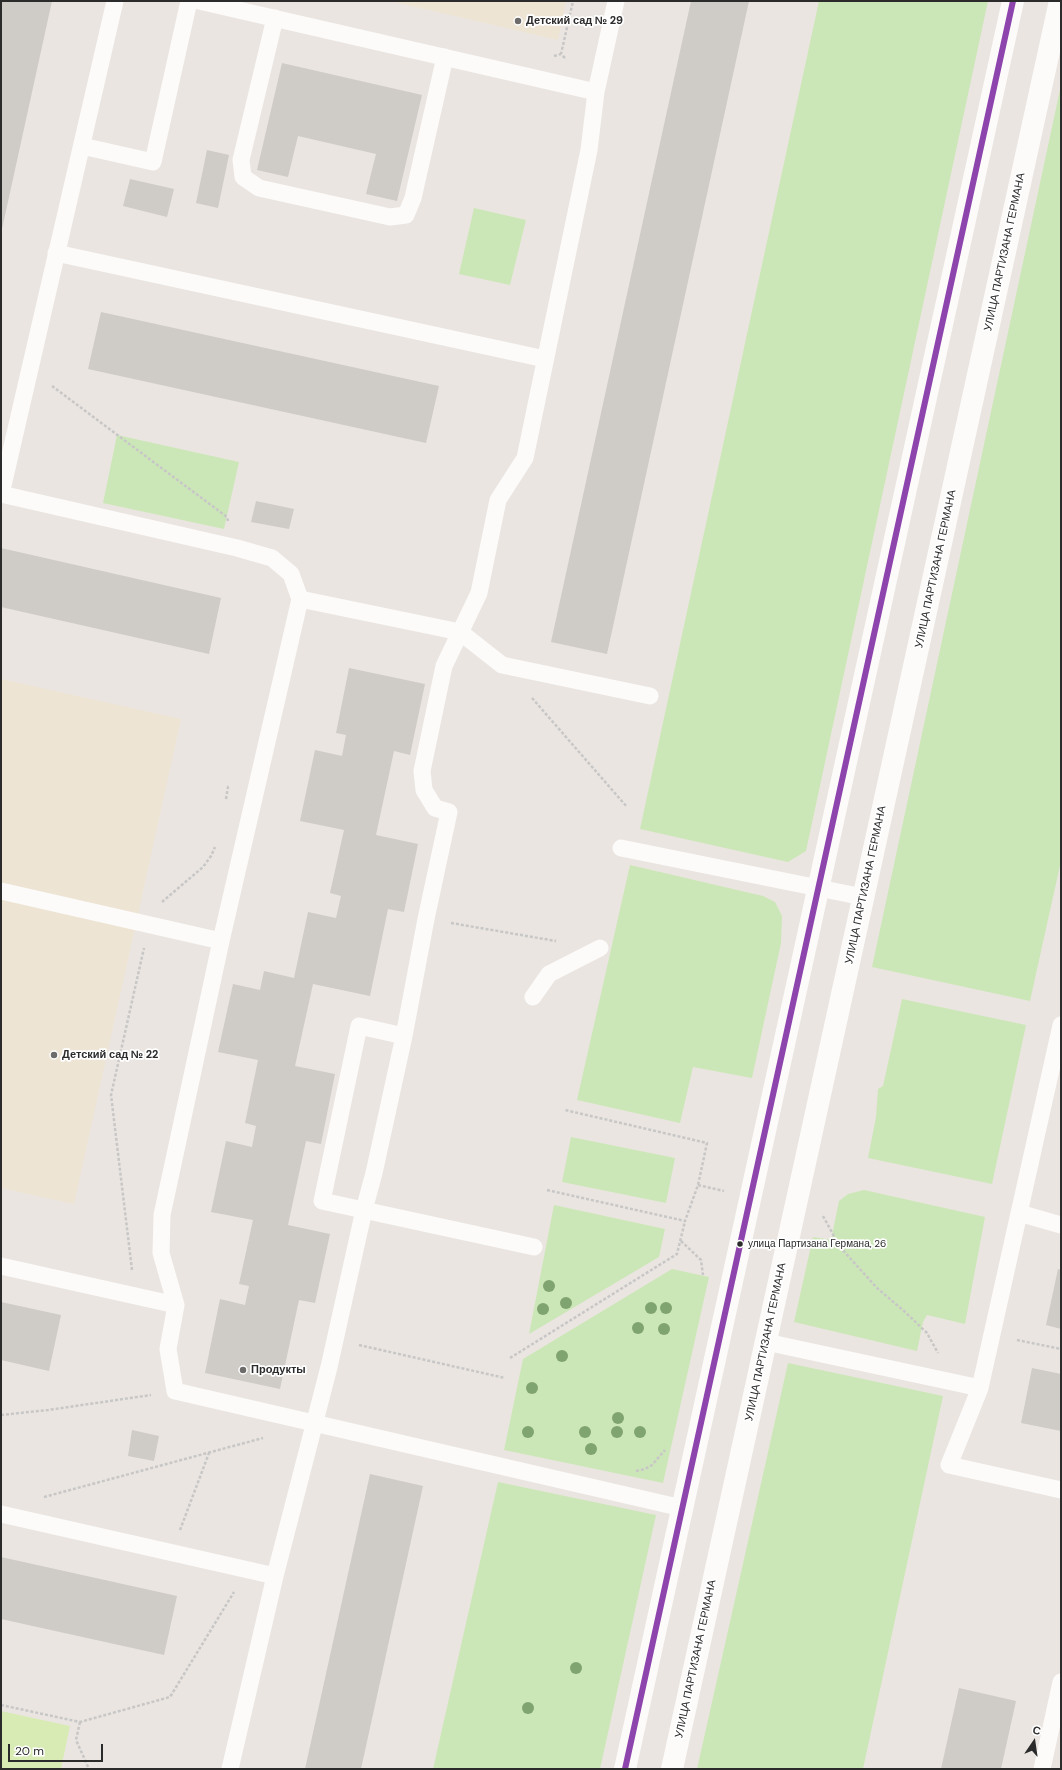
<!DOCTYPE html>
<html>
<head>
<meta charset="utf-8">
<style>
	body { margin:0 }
	#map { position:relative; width:1062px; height:1770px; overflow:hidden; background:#eae5e0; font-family:"DM Sans",sans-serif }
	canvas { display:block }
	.frame { position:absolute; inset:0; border:2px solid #2b2b2b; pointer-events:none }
	.north { position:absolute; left:1014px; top:1722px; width:40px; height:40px; -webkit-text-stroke:3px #fff; paint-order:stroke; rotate:13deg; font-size:11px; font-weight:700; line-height:16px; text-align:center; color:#2b2b2b }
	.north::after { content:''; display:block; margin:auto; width:14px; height:18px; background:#2b2b2b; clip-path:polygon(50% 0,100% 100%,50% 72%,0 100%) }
	.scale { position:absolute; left:8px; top:1744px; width:95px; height:18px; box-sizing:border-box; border:2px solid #2b2b2b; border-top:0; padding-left:5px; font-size:12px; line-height:14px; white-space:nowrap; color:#2b2b2b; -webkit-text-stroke:3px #fff; paint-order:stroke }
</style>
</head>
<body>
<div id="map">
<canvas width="1062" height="1770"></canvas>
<div class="frame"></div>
<div class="north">С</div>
<div class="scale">20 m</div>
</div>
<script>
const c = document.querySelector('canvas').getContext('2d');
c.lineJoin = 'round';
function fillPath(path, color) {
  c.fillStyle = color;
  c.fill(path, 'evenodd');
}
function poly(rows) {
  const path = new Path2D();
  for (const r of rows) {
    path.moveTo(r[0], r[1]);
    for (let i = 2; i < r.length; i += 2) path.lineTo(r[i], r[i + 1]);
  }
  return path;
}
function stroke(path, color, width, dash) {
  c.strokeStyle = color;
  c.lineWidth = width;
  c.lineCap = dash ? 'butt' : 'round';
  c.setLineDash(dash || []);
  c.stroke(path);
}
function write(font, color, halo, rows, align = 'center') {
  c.font = font + ' "DM Sans",sans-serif';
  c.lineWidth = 3.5;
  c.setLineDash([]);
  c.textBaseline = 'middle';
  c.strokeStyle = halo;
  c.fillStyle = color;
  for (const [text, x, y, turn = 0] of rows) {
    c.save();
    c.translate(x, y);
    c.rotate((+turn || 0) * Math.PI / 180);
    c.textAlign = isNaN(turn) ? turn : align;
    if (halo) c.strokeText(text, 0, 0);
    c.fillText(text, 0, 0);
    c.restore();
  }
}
fillPath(poly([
	[390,1,566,1,558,40],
	[1,679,181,719,74,1204,1,1188]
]), '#ede4d4');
fillPath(poly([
	[819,1,988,1,806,851,788,862,640,829],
	[1061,85,1061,861,1030,1001,872,967],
	[474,208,526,220,510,285,459,274],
	[117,435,239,462,224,529,103,503],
	[630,865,763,896,775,902,782,916,781,943,752,1078,693,1067,680,1123,577,1100],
	[902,999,1026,1025,992,1184,868,1158,876,1117,878,1089,883,1086],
	[571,1137,675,1158,666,1203,562,1182],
	[864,1190,985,1217,965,1324,927,1315,923,1322,917,1351,794,1322,813,1237,831,1240,839,1201,848,1194],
	[554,1205,665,1229,659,1257,529,1334],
	[672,1269,709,1277,663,1483,504,1450,523,1359],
	[788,1363,943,1396,863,1769,697,1769],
	[498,1482,656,1515,600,1769,433,1769]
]), '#cce7b7');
fillPath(poly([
	[1,1711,70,1726,61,1769,1,1769]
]), '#d8ebb4');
fillPath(poly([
	[1,1,52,1,2,229,1,229],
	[691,1,749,1,607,654,551,642],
	[282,63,422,95,397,201,366,194,376,154,298,136,288,177,257,170],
	[207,150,229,155,218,208,196,203],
	[130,179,174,189,167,217,123,206],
	[101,312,439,386,426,443,88,369],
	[256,501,294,509,289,529,251,522],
	[1,548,221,598,209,654,1,607],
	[349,668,425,684,410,755,394,751,376,835,418,844,404,912,388,909,370,996,313,984,295,1066,335,1074,321,1144,306,1141,288,1225,330,1234,315,1303,299,1300,280,1389,205,1373,220,1299,245,1305,249,1286,239,1284,253,1220,211,1212,226,1141,252,1147,256,1126,245,1123,258,1060,218,1052,233,984,260,990,264,971,294,978,308,912,336,918,341,896,330,893,344,830,300,821,315,750,342,756,346,735,336,733],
	[1058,1269,1061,1270,1061,1329,1046,1325],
	[1,1302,61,1315,49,1371,1,1360],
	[1032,1368,1061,1374,1061,1431,1021,1423],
	[132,1430,159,1436,154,1461,128,1456],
	[370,1474,423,1486,361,1769,305,1769],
	[1,1557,177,1596,164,1655,1,1619],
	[959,1688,1016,1701,1001,1769,941,1769]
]), '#cfcbc7');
stroke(poly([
	[554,56,561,54],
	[565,58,561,54,573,1],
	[52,386,227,517,228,521],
	[532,698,627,807],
	[226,799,228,787,230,786],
	[162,902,203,867,211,856,215,847],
	[451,923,556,941],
	[698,1185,724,1191],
	[547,1190,685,1221,698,1185,707,1143,565,1110],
	[823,1216,840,1247,877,1288,904,1311,927,1333,938,1353],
	[681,1241,701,1260,703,1275],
	[132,1270,111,1095,144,948],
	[1017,1340,1061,1349],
	[359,1345,505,1378],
	[510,1358,677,1254,685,1221],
	[1,1415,48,1410,151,1395],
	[636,1471,645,1469,652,1465,665,1450],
	[44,1497,263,1438],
	[180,1530,209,1453],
	[1,1705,80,1722,170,1697,234,1592],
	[80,1722,76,1740,89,1769]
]), '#c8c7c7', 2.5, [3, 2]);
stroke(poly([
	[199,1,596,92],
	[275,18,241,160,243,177,259,188,390,217,406,215,413,198,445,57],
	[82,146,153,162,189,1],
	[56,253,545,359],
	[1,494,237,548,272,558,291,574,300,599,221,941,162,1215,161,1253,176,1305,168,1349,175,1391,682,1508],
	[1,494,115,1],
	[300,599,460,632,502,665,650,696],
	[621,848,863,897],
	[1,891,221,941],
	[533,997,549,974,600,948],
	[1061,1025,980,1388,949,1465,1061,1490],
	[404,1036,359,1026,322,1201,534,1247],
	[1019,1213,1061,1225],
	[1,1266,176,1305],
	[766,1342,980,1388],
	[1,1514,275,1576,329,1367,364,1210,374,1173,404,1036,426,919,449,812,435,808,424,790,422,771,444,666,479,593,498,500,525,458,589,150,596,92,616,1],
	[230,1769,275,1576],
	[1042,1769,1061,1682]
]), '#fcfbfa', 17);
stroke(poly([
	[625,1769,1013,1],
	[672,1769,1060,1]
]), '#fcfbfa', 22);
stroke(poly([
	[625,1769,1013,1]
]), '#8e44ad', 6);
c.fillStyle = '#80a470';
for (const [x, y] of [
	[549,1286],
	[566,1303],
	[651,1308],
	[666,1308],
	[543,1309],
	[638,1328],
	[664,1329],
	[562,1356],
	[532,1388],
	[618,1418],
	[528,1432],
	[585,1432],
	[617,1432],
	[640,1432],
	[591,1449],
	[576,1668],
	[528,1708]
]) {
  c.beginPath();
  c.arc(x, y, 6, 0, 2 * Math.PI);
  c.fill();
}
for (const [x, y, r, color] of [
	[518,21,4,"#6e6c6a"],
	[54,1055,4,"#6e6c6a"],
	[740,1244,3.5,"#2b2b2b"],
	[243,1370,4,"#6e6c6a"]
]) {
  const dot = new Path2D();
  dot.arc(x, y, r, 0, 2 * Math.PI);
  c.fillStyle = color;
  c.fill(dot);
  stroke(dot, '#fff', 1.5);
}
write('10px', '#2b2b2b', '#fff', [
	["улица Партизана Германа, 26",748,1244]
], 'left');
write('bold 11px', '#2b2b2b', '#fff', [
	["Детский сад № 29",526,21],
	["Детский сад № 22",62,1055],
	["Продукты",251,1370]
], 'left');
write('11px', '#2b2b2b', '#fff', [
	["УЛИЦА ПАРТИЗАНА ГЕРМАНА",1005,252,-78],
	["УЛИЦА ПАРТИЗАНА ГЕРМАНА",936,569,-78],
	["УЛИЦА ПАРТИЗАНА ГЕРМАНА",866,885,-78],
	["УЛИЦА ПАРТИЗАНА ГЕРМАНА",766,1342,-78],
	["УЛИЦА ПАРТИЗАНА ГЕРМАНА",696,1659,-78]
]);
</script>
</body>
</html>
